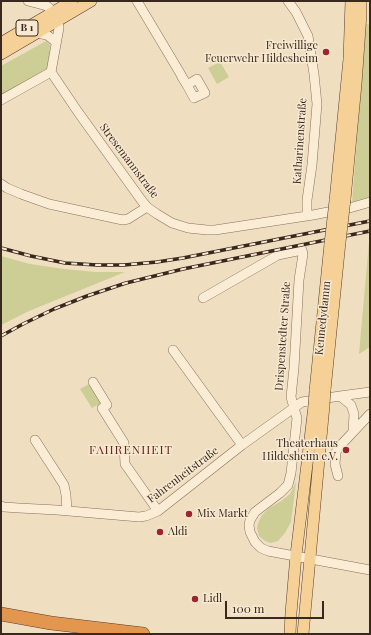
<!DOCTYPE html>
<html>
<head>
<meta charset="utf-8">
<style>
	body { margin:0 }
	#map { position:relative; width:371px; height:635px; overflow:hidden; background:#f0dec1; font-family:"Playfair Display",serif }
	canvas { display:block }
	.frame { position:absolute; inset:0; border:2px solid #39281d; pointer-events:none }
	.scale { position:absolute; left:225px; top:601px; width:99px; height:18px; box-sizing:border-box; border:2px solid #39281d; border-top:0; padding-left:5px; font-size:12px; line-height:14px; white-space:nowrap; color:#39281d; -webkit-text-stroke:3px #f7e9d1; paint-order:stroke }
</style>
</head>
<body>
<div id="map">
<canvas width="371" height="635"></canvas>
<div class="frame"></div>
<div class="scale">100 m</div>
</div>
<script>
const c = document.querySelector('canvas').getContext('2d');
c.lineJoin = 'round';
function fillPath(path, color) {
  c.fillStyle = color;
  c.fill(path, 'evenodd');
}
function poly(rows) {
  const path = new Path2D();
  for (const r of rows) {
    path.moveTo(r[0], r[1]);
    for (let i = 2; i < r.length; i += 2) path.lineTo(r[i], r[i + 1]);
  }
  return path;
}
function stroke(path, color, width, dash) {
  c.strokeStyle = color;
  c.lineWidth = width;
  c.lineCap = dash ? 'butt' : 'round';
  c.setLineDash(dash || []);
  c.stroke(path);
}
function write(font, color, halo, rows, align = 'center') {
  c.font = font + ' "Playfair Display",serif';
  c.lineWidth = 3;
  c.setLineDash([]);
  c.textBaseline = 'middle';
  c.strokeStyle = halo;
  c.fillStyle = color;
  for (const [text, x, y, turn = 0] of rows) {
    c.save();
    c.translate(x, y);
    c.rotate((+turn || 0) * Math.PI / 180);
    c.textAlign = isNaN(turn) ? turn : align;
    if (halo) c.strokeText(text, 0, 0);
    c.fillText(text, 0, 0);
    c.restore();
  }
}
fillPath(poly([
	[366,24,370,25,370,197,352,202],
	[46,41,50,45,49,68,1,95,1,66],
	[220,62,229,77,217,84,208,68],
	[370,241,370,347,359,354,369,242],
	[1,256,30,264,64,269,96,272,125,272,29,311,1,325],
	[91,383,102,402,92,408,80,389],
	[296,482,291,522,285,533,278,541,271,543,265,541,259,536,257,528,259,521,262,515,269,508,280,502,290,494]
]), '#ccce95');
const minor = poly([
	[28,1,47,6,53,12,58,21,59,28,51,72],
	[137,1,180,73,182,77,187,85,194,98,205,93,197,79,187,85],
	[288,1,296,12,308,36,314,74,317,104,312,165,307,200,307,216],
	[37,33,47,35,56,42],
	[51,72,78,112,142,201,147,207,157,214,172,223,188,228,207,230,215,230,313,215,353,207,370,202],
	[1,100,51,72],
	[1,184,7,188,21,194,49,204,118,219,123,220,128,219,147,207],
	[203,298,278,255,302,250,303,254,299,280,294,368,291,397,294,408,297,418,291,473,288,485,280,493,255,512,250,520,249,525,250,532,255,542,261,548,268,551,370,570],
	[173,350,242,445],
	[93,382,107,405,102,408,124,443,125,464,158,511],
	[340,396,351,405,354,414,353,432],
	[35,440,64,485,66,495,67,511],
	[338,476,335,464,336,452,339,447,370,414],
	[1,506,4,507,19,508,57,510,139,517,146,516,158,511,242,445,302,402,340,396,370,392]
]);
const major = poly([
	[1,43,72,1],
	[1,54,91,1],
	[345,199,356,84,361,14,361,1],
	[335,201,349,59,351,1],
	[325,390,340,242],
	[315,391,330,244],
	[290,634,291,613,296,555,314,406],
	[303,634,324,405]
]);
const highway = poly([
	[1,614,51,623,143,634]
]);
stroke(minor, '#8a6f58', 10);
stroke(major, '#583d2d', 12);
stroke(highway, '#583d2d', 14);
stroke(minor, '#faecd5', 9);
stroke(major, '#f5d097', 11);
stroke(highway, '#e3964e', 13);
const rail = poly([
	[1,248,31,256,65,263,97,265,124,265,157,262,183,258,370,221],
	[1,336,23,324,54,309,87,296,126,283,183,269,370,231]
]);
stroke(rail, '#39281d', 3.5);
stroke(rail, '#f7e9d1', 2, [6]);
const majorBridge = poly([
	[340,242,345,199],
	[330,244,335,201],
	[324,405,325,390],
	[314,406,315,391]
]);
stroke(majorBridge, '#583d2d', 12, []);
stroke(majorBridge, '#f5d097', 11);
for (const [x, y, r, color] of [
	[326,52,4,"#9c252f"],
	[346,450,4,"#9c252f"],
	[189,514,4,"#9c252f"],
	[160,532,4,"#9c252f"],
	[195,599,4,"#9c252f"]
]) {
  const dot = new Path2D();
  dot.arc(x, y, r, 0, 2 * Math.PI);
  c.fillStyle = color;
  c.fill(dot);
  stroke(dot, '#f7e9d1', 1.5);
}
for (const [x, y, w] of [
	[27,28,22]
]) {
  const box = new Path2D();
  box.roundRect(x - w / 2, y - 8, w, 16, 3);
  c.fillStyle = '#f7e9d1';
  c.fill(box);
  stroke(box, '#39281d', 1);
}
write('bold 10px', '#39281d', null, [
	["B 1",27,28]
]);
write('11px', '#39281d', '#f7e9d1', [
	["Freiwillige",318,46,"right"],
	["Feuerwehr Hildesheim",318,59,"right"],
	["Theaterhaus",338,444,"right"],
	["Hildesheim e.V.",338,457,"right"],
	["Mix Markt",197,514],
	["Aldi",168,532],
	["Lidl",203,599]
], 'left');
write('11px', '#39281d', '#f7e9d1', [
	["Katharinenstraße",300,141,-86],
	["Stresemannstraße",129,161,53],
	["Kennedydamm",323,318,-84],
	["Drispenstedter Straße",283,336,-86],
	["Fahrenheitstraße",183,475,-37]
]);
c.letterSpacing = '1px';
write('12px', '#68251a', '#f7e9d1', [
	["FAHRENHEIT",131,450]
]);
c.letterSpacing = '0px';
</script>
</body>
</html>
